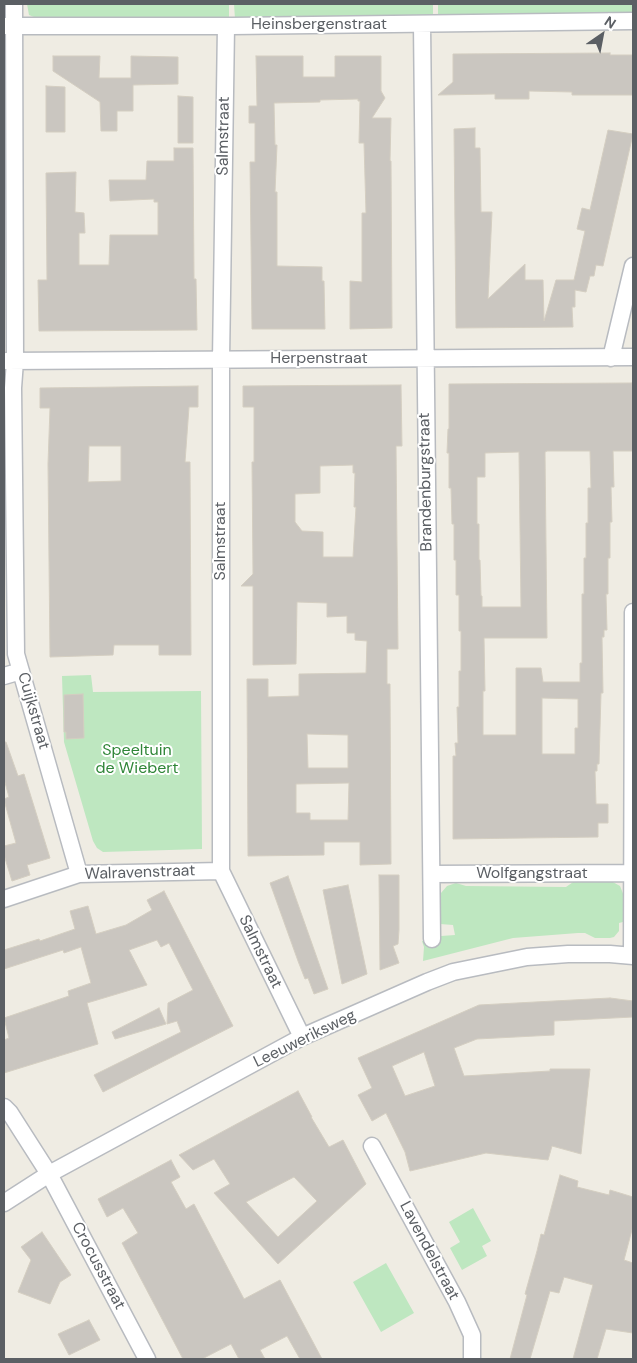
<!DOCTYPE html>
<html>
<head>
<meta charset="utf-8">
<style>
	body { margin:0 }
	#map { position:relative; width:637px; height:1363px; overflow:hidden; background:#efece3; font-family:"DM Sans",sans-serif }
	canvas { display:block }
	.frame { position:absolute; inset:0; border:5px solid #5b5f64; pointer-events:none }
	.north { position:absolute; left:577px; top:10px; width:50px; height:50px; -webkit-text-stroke:4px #fff; paint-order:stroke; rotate:33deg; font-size:14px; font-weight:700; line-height:20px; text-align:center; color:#5b5f64 }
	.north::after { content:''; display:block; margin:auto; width:18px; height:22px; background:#5b5f64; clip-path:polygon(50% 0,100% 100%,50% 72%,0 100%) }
</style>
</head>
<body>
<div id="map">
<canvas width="637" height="1363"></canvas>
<div class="frame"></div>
<div class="north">N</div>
</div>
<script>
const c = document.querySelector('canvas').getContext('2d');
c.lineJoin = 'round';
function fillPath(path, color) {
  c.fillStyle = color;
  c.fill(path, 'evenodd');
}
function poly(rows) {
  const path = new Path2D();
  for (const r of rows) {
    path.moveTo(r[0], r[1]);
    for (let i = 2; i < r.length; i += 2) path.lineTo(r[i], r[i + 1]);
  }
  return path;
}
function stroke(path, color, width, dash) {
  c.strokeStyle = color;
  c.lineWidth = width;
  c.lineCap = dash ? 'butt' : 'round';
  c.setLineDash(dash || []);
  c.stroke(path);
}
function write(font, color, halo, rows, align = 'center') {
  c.font = font + ' "DM Sans",sans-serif';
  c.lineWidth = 4;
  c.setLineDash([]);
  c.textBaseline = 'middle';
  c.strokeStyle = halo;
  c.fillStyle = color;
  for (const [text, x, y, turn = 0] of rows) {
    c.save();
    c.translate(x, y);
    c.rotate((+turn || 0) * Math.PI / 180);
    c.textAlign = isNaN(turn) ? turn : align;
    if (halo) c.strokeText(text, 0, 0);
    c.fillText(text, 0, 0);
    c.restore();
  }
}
fillPath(poly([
	[27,4,229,4,229,20,39,19,29,15],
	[234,4,433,4,433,18,235,19],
	[438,4,633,4,633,15,438,18],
	[91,675,93,692,201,691,202,849,103,852,97,848,93,841,64,742,62,676],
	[576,880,611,881,620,886,624,896,623,922,619,923,619,931,614,937,610,938,595,938,585,933,578,933,513,938,423,961,424,947,422,941,440,940,441,936,455,935,453,925,440,924,441,893,447,886,456,883,466,886,566,887],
	[473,1208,491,1241,482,1246,487,1256,462,1270,450,1248,460,1242,449,1222],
	[386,1263,414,1313,381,1332,353,1282]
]), '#bee7c0');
const building = poly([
	[610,53,610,55,633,55,633,95,572,95,572,92,529,91,529,99,495,99,495,94,438,95,453,82,453,54,610,53],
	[53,56,100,56,99,78,131,78,131,56,178,57,178,84,133,85,133,111,117,111,117,131,101,131,100,102,53,71,53,56],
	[256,56,303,56,303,77,335,77,335,56,381,56,381,91,385,98,372,118,391,118,390,161,391,161,392,328,350,329,350,281,362,282,362,213,366,213,364,143,359,143,360,101,358,101,358,99,320,100,320,102,274,103,275,145,277,145,275,192,277,192,277,266,322,267,322,281,324,281,325,329,252,329,250,162,255,162,255,123,249,123,249,106,257,106,256,56],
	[46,86,65,87,65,132,46,132,46,86],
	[178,96,193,97,193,143,178,143,178,96],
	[475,128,475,148,480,148,481,212,492,212,488,299,525,264,525,280,543,280,544,321,556,280,574,280,585,231,577,229,582,208,590,210,608,130,633,134,603,266,596,265,594,276,590,276,586,292,575,290,575,307,572,307,573,327,456,328,454,129,475,128],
	[174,148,193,148,194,279,196,279,197,330,39,331,38,280,47,280,46,173,76,172,75,212,84,213,85,233,79,233,79,265,109,265,110,235,158,235,158,202,154,202,154,199,110,201,109,180,146,180,147,161,174,161,174,148],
	[632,383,633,393,633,451,613,451,614,487,611,487,612,522,610,522,610,558,608,558,608,594,606,594,607,630,604,630,604,637,602,637,603,693,601,693,599,764,597,764,597,771,595,771,596,804,608,804,608,823,598,823,598,837,453,839,453,756,456,756,455,743,458,743,457,707,459,707,459,671,461,671,461,631,459,631,459,595,456,595,456,560,454,560,454,524,452,524,451,488,449,488,449,453,447,453,448,429,449,429,449,384,632,383],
	[547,451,590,451,591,488,588,488,588,523,586,523,586,558,584,558,584,594,582,594,582,663,580,663,580,682,543,682,541,668,516,668,516,735,483,735,483,691,485,691,484,638,547,638,545,452,547,451],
	[519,452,521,607,482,607,482,596,481,596,480,560,479,560,479,524,477,524,477,477,485,477,485,453,519,452],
	[542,698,578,699,578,728,575,728,575,754,542,754,542,698],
	[401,385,402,446,396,446,398,649,387,649,387,684,390,684,391,864,360,865,360,842,324,842,324,855,248,856,247,679,268,679,268,697,299,696,299,674,366,673,367,641,355,640,355,633,347,633,347,616,327,617,327,603,297,602,296,664,253,665,253,586,241,586,253,574,252,462,254,462,254,407,243,407,243,386,401,385],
	[353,465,353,473,355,473,354,507,356,507,353,557,323,557,323,532,302,531,295,522,295,494,320,493,320,466,353,465],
	[307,734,348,735,348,768,308,768,307,734],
	[349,783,348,820,310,820,310,813,296,813,296,784,349,783],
	[198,386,198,407,189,407,185,462,190,462,191,655,159,655,159,645,114,645,113,655,50,657,48,464,50,408,40,408,40,388,198,386],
	[89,446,121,446,121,481,88,482,89,446],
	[83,694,84,738,66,739,66,732,64,732,64,695,83,694],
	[4,742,6,742,18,776,24,774,50,858,27,865,30,875,12,881,4,855,4,846,16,843,4,800,4,799,9,797,4,779,4,742],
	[379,875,399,875,399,930,398,944,393,946,399,963,380,970,379,875],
	[288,876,328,989,314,994,308,978,305,979,298,961,270,883,288,876],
	[348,885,367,974,342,984,323,890,348,885],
	[164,891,233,1026,103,1092,94,1075,181,1032,177,1021,167,1024,168,1003,193,990,169,943,161,947,157,940,129,950,147,985,87,1003,98,1044,4,1073,4,1040,9,1038,4,1018,69,996,68,991,91,983,81,947,64,953,63,950,4,969,4,950,39,939,40,941,75,929,70,911,88,906,96,934,126,925,152,910,147,900,164,891],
	[610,998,633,1001,633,1017,554,1021,554,1035,477,1039,454,1048,464,1076,550,1071,550,1069,590,1069,581,1154,552,1146,548,1160,486,1153,410,1171,405,1152,386,1113,372,1121,358,1095,372,1088,358,1058,479,1005,610,998],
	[424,1052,435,1086,405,1096,392,1066,424,1052],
	[159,1008,166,1024,115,1039,112,1032,159,1008],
	[298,1091,312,1117,311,1117,329,1147,343,1140,366,1184,278,1264,214,1193,230,1184,214,1159,193,1170,179,1155,298,1091],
	[294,1177,317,1201,278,1237,246,1202,294,1177],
	[171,1160,180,1177,171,1182,186,1209,194,1204,244,1299,280,1280,322,1359,300,1359,287,1336,260,1350,265,1359,239,1359,231,1344,202,1359,183,1359,122,1243,138,1233,123,1208,107,1217,98,1199,171,1160],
	[560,1175,578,1181,577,1187,609,1195,610,1190,633,1197,633,1226,624,1260,633,1263,633,1333,606,1329,597,1359,573,1359,593,1285,564,1277,559,1293,550,1291,530,1359,510,1359,527,1295,525,1294,537,1251,541,1234,544,1235,560,1175],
	[42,1232,71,1275,60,1282,50,1304,18,1292,31,1260,21,1247,42,1232],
	[89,1320,100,1340,69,1355,58,1334,89,1320]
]);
fillPath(building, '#cac6c0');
stroke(building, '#d4cec1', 1);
const minor = poly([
	[14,4,15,361,13,388,16,654,79,874],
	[422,24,432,939],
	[4,26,232,26,633,21],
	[226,26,221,360,221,871,302,1037],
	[611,358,633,266],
	[6,361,633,357],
	[4,676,21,671],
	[432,874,633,873],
	[4,899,79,874,221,871],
	[632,956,633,612],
	[4,1107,10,1113,49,1174,147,1359],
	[372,1146,457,1302,472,1335,472,1359],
	[4,1203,49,1174,302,1037,427,982,453,972,527,957,568,954,610,954,633,956]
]);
stroke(minor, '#b8bbc0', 19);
stroke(minor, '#fff', 16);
write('16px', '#5b5f64', '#fff', [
	["Heinsbergenstraat",319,25],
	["Salmstraat",224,136,-89],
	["Herpenstraat",319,359],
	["Brandenburgstraat",426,482,-91],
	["Salmstraat",221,541,-90],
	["Cuijkstraat",33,711,74],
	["Walravenstraat",140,873,-2],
	["Wolfgangstraat",532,874],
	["Salmstraat",260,952,64],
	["Leeuweriksweg",305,1039,-26],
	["Lavendelstraat",429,1251,62],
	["Crocusstraat",98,1266,62]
]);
write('16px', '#308638', '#fff', [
	["Speeltuin",137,751],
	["de Wiebert",137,769]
]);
</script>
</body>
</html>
